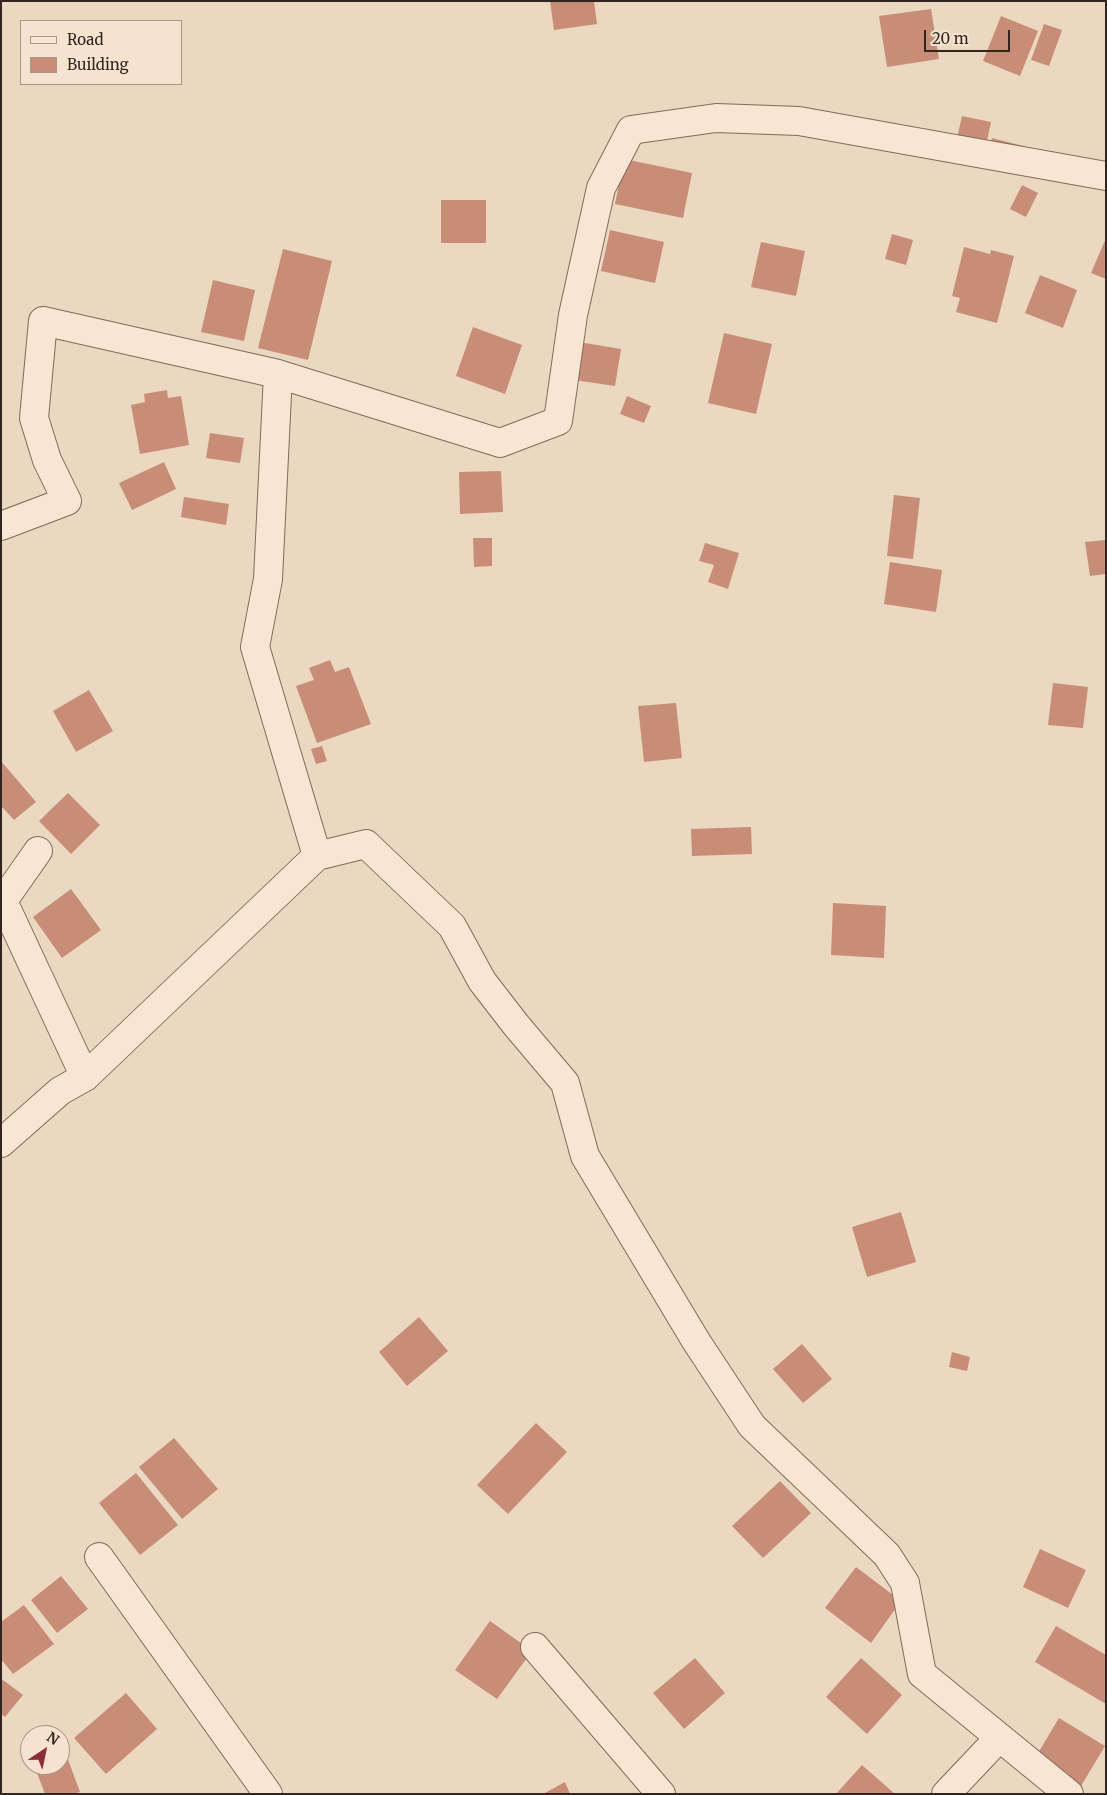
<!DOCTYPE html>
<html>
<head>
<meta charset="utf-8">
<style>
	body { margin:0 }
	#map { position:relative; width:1107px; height:1795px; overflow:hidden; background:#ebd8c0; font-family:Merriweather,serif }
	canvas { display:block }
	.frame { position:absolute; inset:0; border:2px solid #33241d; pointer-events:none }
	.legend { position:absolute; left:20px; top:20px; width:162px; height:65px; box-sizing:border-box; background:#f3e3cf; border:1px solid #a69788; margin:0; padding:6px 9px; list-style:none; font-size:15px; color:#33241d }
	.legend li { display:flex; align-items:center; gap:10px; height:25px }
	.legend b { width:25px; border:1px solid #a69788 }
	.north { position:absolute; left:20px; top:1725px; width:50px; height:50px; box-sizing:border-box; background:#f3e3cf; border:1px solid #a69788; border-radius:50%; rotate:34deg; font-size:14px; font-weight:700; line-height:20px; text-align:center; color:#33241d }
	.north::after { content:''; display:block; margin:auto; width:18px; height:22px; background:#8f2c3b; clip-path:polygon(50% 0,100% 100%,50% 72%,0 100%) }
	.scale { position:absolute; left:924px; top:30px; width:86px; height:22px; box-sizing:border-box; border:2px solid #33241d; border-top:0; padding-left:6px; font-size:15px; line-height:18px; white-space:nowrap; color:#33241d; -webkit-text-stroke:4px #f3e3cf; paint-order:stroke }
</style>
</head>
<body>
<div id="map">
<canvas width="1107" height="1795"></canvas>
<div class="frame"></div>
<ul class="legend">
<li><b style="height:6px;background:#f7e6d2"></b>Road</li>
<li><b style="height:14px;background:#c88d77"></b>Building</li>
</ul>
<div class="north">N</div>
<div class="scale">20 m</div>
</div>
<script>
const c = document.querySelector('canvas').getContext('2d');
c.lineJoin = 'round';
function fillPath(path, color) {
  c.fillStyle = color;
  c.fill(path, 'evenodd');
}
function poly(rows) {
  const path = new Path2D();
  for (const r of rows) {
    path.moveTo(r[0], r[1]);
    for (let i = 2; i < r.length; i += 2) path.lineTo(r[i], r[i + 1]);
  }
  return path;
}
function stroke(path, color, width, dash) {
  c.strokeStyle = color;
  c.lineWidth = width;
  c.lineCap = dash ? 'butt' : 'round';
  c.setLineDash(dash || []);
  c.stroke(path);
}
fillPath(poly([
	[550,1,594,1,597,24,554,30],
	[931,9,939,59,887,67,879,16],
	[1001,16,1038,31,1020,76,983,61],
	[1044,24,1062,30,1049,66,1031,60],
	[962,116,991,122,986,145,957,138],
	[992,138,1027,147,1023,160,989,151],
	[624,159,692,173,683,218,615,204],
	[1022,185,1038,193,1026,217,1010,209],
	[441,200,486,200,486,243,441,243],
	[610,230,664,242,655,283,601,271],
	[892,234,913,240,906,265,885,259],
	[1106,238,1106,279,1091,273],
	[761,242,805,251,796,296,751,287],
	[964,247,990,254,991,250,1014,256,997,323,956,312,960,298,952,296],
	[283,249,332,261,308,360,258,348],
	[1040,275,1077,290,1063,328,1025,313],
	[213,280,255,290,244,341,201,332],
	[473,327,522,345,505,394,456,376],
	[724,333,772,344,756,414,708,403],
	[579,342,621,349,615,386,574,380],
	[167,390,168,398,181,396,189,445,140,454,131,405,145,402,144,394],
	[627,396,651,406,644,423,620,414],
	[210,433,244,438,240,463,206,458],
	[164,462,176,489,132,510,119,483],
	[501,471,503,512,460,514,459,472],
	[894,495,920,498,913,559,887,556],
	[184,497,229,504,226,525,181,517],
	[473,538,492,538,492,566,474,567],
	[1106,540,1106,574,1090,576,1085,542],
	[705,543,739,553,728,589,708,582,714,565,699,561],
	[890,562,942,570,936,612,884,604],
	[330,660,335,672,349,667,371,724,317,743,296,686,314,680,309,668],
	[1053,683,1088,687,1083,728,1048,725],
	[89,690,113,731,76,752,53,711],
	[676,703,682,758,644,762,638,706],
	[322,746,327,761,316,764,311,749],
	[1,761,36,802,14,820,1,806],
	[68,793,100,825,71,854,39,821],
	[751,827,752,854,692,856,691,829],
	[71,889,101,930,62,958,33,917],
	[833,903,886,906,884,958,831,955],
	[901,1212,916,1262,867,1277,852,1227],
	[419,1317,448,1351,407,1386,379,1352],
	[802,1344,832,1379,803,1403,773,1369],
	[952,1352,970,1357,967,1371,949,1367],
	[536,1423,567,1452,508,1514,477,1485],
	[174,1438,218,1489,182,1519,139,1467],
	[136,1473,178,1525,140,1555,99,1503],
	[780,1481,811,1513,763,1558,732,1526],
	[1040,1549,1086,1570,1068,1608,1023,1587],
	[856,1567,901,1601,871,1643,825,1608],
	[61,1576,88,1609,57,1633,31,1600],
	[24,1605,54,1644,13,1674,1,1659,1,1622],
	[490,1621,532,1651,497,1699,455,1670],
	[1056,1626,1106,1655,1106,1704,1035,1662],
	[695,1658,725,1693,684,1729,653,1693],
	[861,1658,902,1695,867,1734,826,1697],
	[3,1680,23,1695,5,1717,1,1714,1,1682],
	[126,1693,157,1729,106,1774,74,1738],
	[1059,1718,1105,1746,1081,1786,1035,1758],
	[63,1746,80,1792,74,1794,45,1794,34,1765,60,1765,60,1747],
	[862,1765,895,1794,836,1794],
	[565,1782,570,1794,543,1794]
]), '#c88d77');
const minor = poly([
	[1,526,67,501,47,460,34,418,43,321,278,374,500,443,558,421,573,315,601,188,631,130,716,118,799,121,1106,176],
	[38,851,3,901,85,1077],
	[317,856,366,844,452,926,482,981,516,1025,565,1083,585,1156,696,1341,752,1426,887,1555,905,1583,922,1674,1069,1794],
	[1,1143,60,1091,85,1077,317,856,255,647,268,579,278,374],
	[99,1557,268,1794],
	[535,1647,661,1794],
	[946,1794,999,1738]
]);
stroke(minor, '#836959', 30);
stroke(minor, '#f7e6d2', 28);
</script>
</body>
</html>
